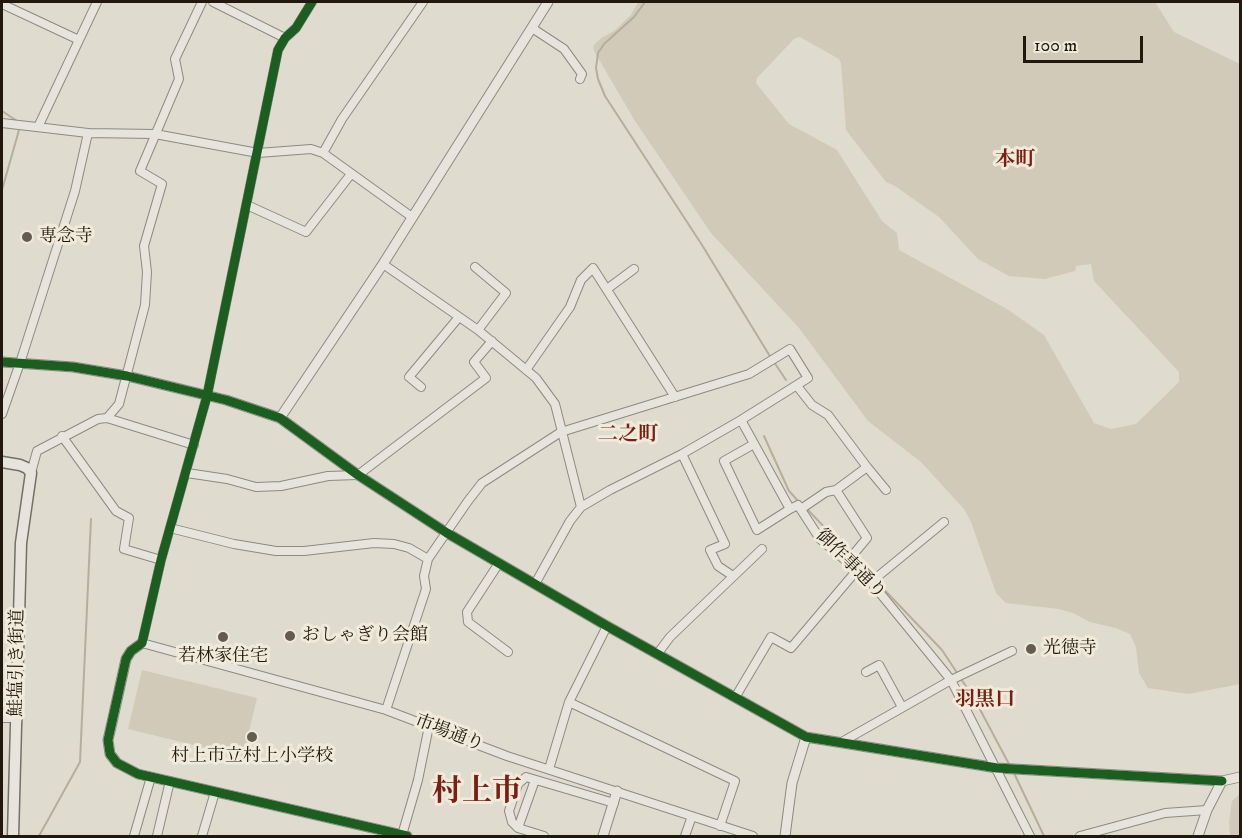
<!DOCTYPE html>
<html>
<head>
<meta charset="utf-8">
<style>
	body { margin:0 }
	#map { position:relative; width:1242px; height:838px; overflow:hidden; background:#dfdbce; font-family:"IM FELL DW Pica",serif }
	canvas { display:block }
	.frame { position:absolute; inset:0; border:3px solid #23180d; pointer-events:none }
	.scale { position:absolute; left:1023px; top:36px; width:120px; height:27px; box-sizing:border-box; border:3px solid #23180d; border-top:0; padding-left:8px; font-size:18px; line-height:21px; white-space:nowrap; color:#23180d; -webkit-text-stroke:4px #efeada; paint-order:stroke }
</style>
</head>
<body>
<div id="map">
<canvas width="1242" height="838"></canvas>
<div class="frame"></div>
<div class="scale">100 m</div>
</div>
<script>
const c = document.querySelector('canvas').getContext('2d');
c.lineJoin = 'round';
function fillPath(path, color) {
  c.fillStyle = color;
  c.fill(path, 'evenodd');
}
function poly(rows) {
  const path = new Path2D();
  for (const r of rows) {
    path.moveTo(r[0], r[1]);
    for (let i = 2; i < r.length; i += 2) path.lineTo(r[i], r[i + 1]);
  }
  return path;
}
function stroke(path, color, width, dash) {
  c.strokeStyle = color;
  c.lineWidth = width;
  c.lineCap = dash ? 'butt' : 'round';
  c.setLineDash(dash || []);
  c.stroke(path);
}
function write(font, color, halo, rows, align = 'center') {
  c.font = font + ' "IM FELL DW Pica","Noto Serif JP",serif';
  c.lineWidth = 6;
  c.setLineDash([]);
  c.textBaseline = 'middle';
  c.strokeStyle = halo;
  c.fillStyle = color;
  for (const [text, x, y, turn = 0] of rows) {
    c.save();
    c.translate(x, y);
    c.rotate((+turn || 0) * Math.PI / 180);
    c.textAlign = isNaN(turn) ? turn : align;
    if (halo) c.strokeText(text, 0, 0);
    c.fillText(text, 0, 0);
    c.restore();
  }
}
fillPath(poly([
	[638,2,1155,2,1174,32,1240,64,1240,684,1188,694,1148,688,1139,673,1136,647,1130,634,1116,628,1090,622,1073,613,1059,609,1006,603,996,593,971,522,964,509,921,462,868,421,799,328,711,233,635,121,594,51,593,46,601,38,614,31,631,15],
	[800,37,839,59,841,63,846,130,886,182,895,186,939,217,978,259,1009,276,1045,279,1075,271,1076,266,1091,264,1094,281,1179,372,1179,382,1136,424,1111,429,1094,423,1044,335,1007,309,899,250,897,233,882,221,837,150,789,124,756,83,757,78,795,38],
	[142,670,257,698,243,757,128,729],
	[1240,794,1240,836,1230,836,1229,821,1232,801]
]), '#d1cab9');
stroke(poly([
	[645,2,634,17,604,44,598,53,596,68,598,79,605,96,702,245,771,358],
	[2,111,17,121],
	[2,190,19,130],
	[774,362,786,380],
	[764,436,789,491,800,503],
	[807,509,942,650,975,700,1010,766],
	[1013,771,1044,836],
	[39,836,80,762,91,519]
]), '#b6ae9c', 2);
const minor = poly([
	[213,2,285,38],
	[312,2,296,28,285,38,278,50,207,396,161,560,142,643,386,710,507,756,753,836],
	[2,4,79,40],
	[532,28,564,49,582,74,580,79],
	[2,123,88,133,155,134,258,153,311,149,323,153,412,217],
	[38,127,97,2],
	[323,153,342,119,423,2],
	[247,205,306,232,351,174],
	[383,264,478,330,536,378,555,404,581,507],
	[475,267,506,293,478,330],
	[607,289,634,269],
	[526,370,570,307,581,280,593,268,675,397],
	[797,386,812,405,828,415,867,467,836,490,867,538,847,562],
	[421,387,409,377,459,317],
	[2,414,20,363,75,191,88,133],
	[107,418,119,404,145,305,147,272,144,246,162,184,140,171,179,79,175,59,202,2],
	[741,420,790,509,798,505,820,539,871,582,951,680,1030,836],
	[62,436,116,511,129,518,124,549,161,560],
	[754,444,724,461,757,530,790,509],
	[682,454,725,544,710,550,718,566,733,576],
	[867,467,886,490],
	[31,473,37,451,98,419,107,418,194,445],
	[187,473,227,479,256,487,281,486,328,476,358,475,486,378,474,362,492,341],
	[801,509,826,492,836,490],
	[170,528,234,544,276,551,304,551,374,543,394,544,409,548,428,559],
	[499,563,467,612,468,622,508,652],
	[871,582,944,522],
	[658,653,670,637,762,549],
	[866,672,879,665,902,707],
	[736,696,771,637,791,648,857,570],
	[569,702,735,781,720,826],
	[386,710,426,589,424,576,428,559,468,501,482,483,561,432,749,374,790,349,808,378,741,420,682,454,610,490,581,507,570,521,535,584],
	[2,718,18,718],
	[840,743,951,680,1012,651],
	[549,769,569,702,607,626],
	[518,828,535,780],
	[402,835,418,780,429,726],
	[134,836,151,777],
	[157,836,170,781],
	[202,836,215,792],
	[544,836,518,828,512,822,509,811,518,784,526,777,614,803],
	[685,836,692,816],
	[1080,836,1165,813,1207,810]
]);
const tertiary = poly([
	[2,362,73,367,127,376,226,400,280,418,358,475,447,533,607,626,806,737,997,768,1222,781],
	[280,418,383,264,548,2],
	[142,643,131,651,126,659,113,718,108,740,110,754,117,763,138,774,407,836],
	[603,836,617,791],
	[785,836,792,783,806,737],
	[1198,836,1207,810,1222,781,1240,777]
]);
const secondary = poly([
	[2,462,20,465,27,468,31,473,21,543,13,836]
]);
stroke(minor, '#8e8a82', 10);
stroke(tertiary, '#8e8a82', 11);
stroke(secondary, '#747068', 13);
stroke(minor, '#e7e4de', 8);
stroke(tertiary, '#e7e4de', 9);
stroke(secondary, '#e7e4de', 10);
stroke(poly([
	[312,2,296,28,285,38,278,50,207,396,161,560,142,643,131,651,126,659,108,740,110,754,117,763,138,774,407,836],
	[2,362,73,367,127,376,226,400,280,418,358,475,447,533,607,626,806,737,997,768,1222,781]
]), '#1b5e20', 9);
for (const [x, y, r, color] of [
	[27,237,6,"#655c51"],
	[290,636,6,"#655c51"],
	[223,637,6,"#655c51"],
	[1031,649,6,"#655c51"],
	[252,737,6,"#655c51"]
]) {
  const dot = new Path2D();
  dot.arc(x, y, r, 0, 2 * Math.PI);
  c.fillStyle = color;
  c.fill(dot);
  stroke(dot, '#efeada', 2);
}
write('18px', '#23180d', '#efeada', [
	["専念寺",39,237],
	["おしゃぎり会館",302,636],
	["光徳寺",1043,649],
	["若林家住宅",223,657,"center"],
	["村上市立村上小学校",252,757,"center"]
], 'left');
write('18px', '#23180d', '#efeada', [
	["御作事通り",850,565,45],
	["鮭塩引き街道",18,663,-89],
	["市場通り",449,734,21]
]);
write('bold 20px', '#7a1f14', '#efeada', [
	["本町",1015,161],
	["二之町",628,436],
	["羽黒口",985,701]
]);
write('bold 30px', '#7a1f14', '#efeada', [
	["村上市",477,794]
]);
</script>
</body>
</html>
